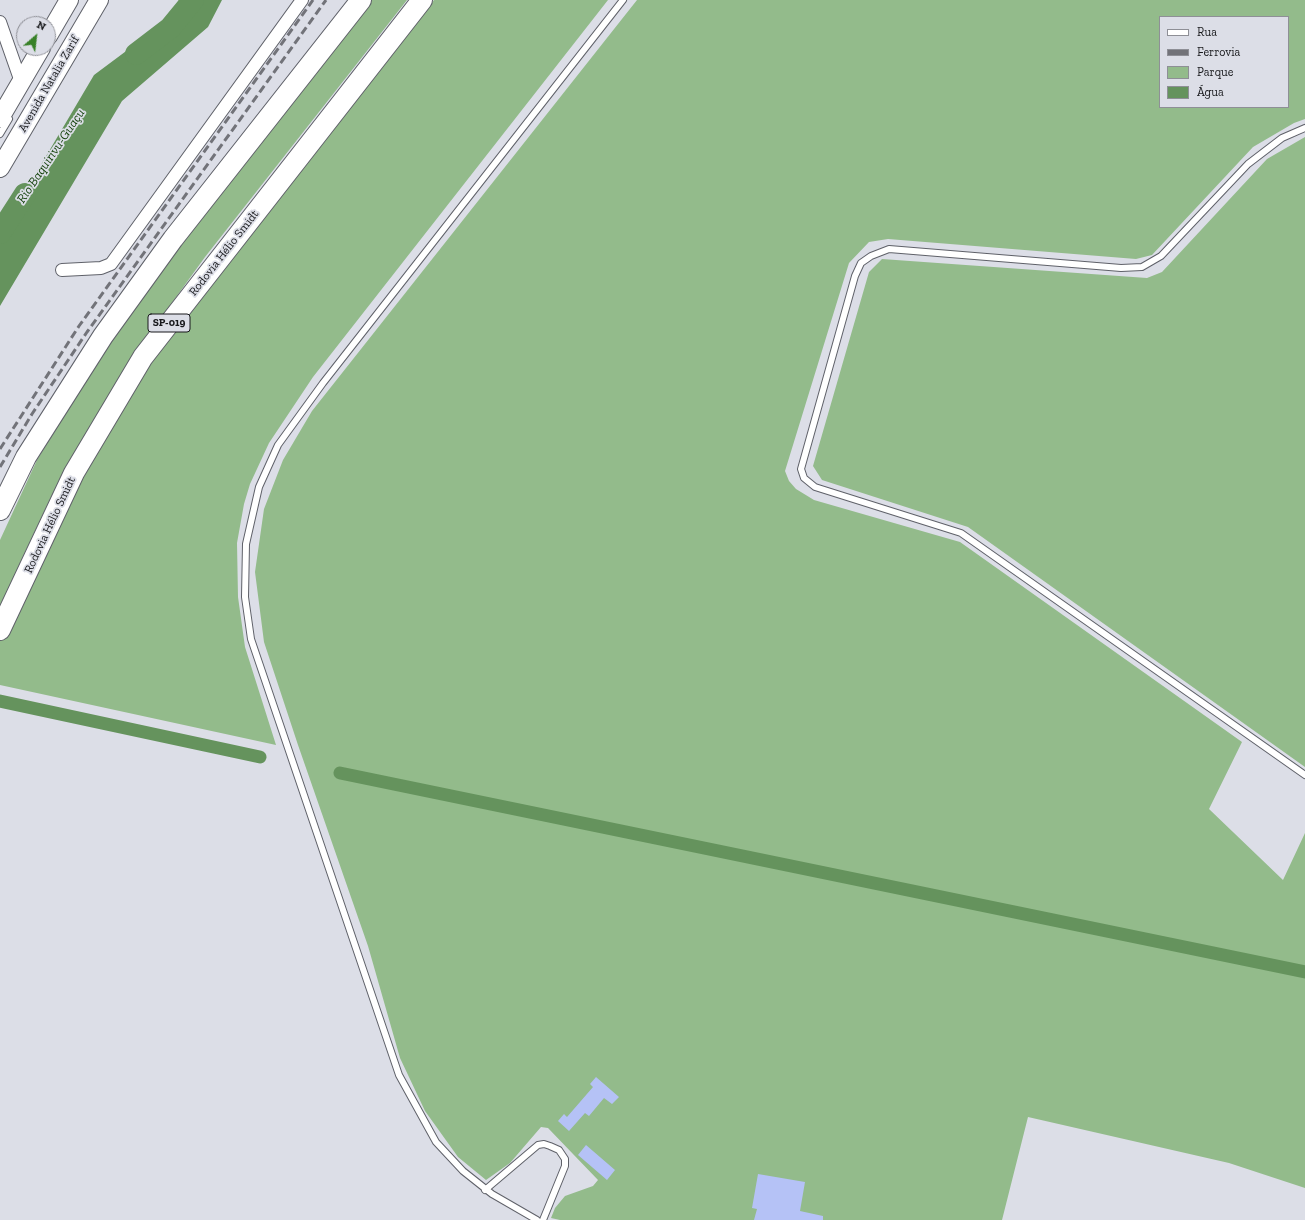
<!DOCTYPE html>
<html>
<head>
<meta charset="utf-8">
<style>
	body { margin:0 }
	#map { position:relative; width:1305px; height:1220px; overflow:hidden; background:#dcdee7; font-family:"Zilla Slab",serif }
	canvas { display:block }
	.legend { position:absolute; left:1159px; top:16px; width:130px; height:92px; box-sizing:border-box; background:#dcdee7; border:1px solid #8e8f96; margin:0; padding:5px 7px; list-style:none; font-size:12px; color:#18191c }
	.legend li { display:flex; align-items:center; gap:8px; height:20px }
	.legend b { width:20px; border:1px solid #8e8f96 }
	.north { position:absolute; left:16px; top:16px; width:40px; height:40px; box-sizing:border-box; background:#dcdee7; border:1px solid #8e8f96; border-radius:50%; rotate:28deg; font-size:11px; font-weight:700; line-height:16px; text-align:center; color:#18191c }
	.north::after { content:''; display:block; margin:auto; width:14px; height:18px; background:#388128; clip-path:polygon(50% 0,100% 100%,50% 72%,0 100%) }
</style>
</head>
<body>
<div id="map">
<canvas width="1305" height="1220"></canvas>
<ul class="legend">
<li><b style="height:5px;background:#fff"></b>Rua</li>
<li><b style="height:5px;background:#727379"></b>Ferrovia</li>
<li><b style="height:11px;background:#93bb8b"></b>Parque</li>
<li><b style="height:11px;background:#65935d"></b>Água</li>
</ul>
<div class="north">N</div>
</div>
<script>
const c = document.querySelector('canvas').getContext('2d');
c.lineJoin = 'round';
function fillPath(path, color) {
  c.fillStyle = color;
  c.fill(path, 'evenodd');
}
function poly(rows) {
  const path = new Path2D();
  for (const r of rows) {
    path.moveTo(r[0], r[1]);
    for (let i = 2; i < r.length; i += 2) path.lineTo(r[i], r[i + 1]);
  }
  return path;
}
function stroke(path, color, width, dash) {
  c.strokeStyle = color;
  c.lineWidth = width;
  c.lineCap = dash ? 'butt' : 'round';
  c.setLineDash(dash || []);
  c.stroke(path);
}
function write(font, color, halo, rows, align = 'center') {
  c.font = font + ' "Zilla Slab",serif';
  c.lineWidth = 3.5;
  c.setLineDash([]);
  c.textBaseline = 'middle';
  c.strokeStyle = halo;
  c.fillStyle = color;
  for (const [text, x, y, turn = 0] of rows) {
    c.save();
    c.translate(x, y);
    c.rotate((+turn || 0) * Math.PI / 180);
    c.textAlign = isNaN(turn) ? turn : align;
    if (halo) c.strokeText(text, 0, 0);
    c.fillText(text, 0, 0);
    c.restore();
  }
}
fillPath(poly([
	[371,0,407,0,205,257,135,354,62,474,19,565,0,613,0,540,37,460,110,341,181,242],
	[434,0,608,0,313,377,269,443,250,484,244,504,237,543,238,597,245,647,276,745,0,685,0,630,143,357],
	[637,0,1305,0,1305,119,1294,123,1253,147,1152,255,1136,259,888,239,869,242,849,263,785,471,789,481,796,489,814,500,960,542,1242,742,1209,809,1283,880,1305,833,1305,1188,1229,1163,1028,1117,1002,1220,560,1220,551,1218,555,1208,565,1196,593,1186,598,1180,548,1128,541,1127,510,1163,486,1180,458,1157,425,1111,400,1058,368,946,298,745,264,642,255,572,264,509,283,460,312,411],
	[1160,17,1288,17,1288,107,1160,107],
	[1305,137,1305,767,968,527,822,480,813,466,869,272,882,259,1147,278,1162,272,1267,159]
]), '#93bb8b');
fillPath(poly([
	[179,0,222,0,208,27,122,101,0,306,0,236,19,202,94,75,145,37,151,40,167,31,172,24,172,13]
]), '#65935d');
stroke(poly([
	[0,701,260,757],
	[340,773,1305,972]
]), '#65935d', 13);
stroke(poly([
	[136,54,170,28,193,0],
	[0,233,25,194]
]), '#65935d', 22);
fillPath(poly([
	[596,1077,619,1097,612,1104,604,1098,589,1116,585,1113,569,1131,558,1121,564,1114,567,1117,593,1087,590,1084],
	[586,1145,615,1170,607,1180,578,1155],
	[758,1174,805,1182,800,1211,823,1216,823,1220,754,1220,757,1209,752,1208]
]), '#b5c2f6');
const lane = poly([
	[1305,128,1282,138,1248,164,1161,256,1142,267,1121,268,889,249,871,256,861,263,855,276,801,469,804,478,815,487,961,533,1305,775],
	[0,134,9,119],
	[485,1190,538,1145,544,1144,550,1146,559,1150,565,1159,565,1166,543,1220],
	[537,1220,492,1194,463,1171,436,1142,399,1075,251,639,245,597,246,544,259,487,278,445,323,383,623,0]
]);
const street = poly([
	[0,22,21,82],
	[62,270,101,268,111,264,302,0]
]);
const secondary = poly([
	[48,36,69,0],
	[0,118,41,48],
	[0,168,99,0]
]);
const primary = poly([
	[0,510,26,457,103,336,173,239,361,0],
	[0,630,74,473,143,357,422,0]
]);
stroke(lane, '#5f6169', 8);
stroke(street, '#5f6169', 14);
stroke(secondary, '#5f6169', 20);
stroke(primary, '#5f6169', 22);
stroke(lane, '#fff', 6);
stroke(street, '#fff', 12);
stroke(secondary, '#fff', 18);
stroke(primary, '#fff', 20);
stroke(poly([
	[0,449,79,326,313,0],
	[0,467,32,414,87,332,326,0]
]), '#727379', 3, [8, 4]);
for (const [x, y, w] of [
	[169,323,42]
]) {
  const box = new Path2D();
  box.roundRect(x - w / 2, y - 9, w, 18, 3);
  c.fillStyle = '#dcdee7';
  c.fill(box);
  stroke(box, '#18191c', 1);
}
write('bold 11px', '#18191c', null, [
	["SP-019",169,323]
]);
write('12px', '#18191c', '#dcdee7', [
	["Avenida Natalia Zarif",49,84,-60],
	["Rodovia Hélio Smidt",224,253,-52],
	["Rodovia Hélio Smidt",50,525,-65]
]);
write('italic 13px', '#0e3d04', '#dcdee7', [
	["Rio Baquirivu-Guaçu",51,156,-56]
]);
</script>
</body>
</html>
